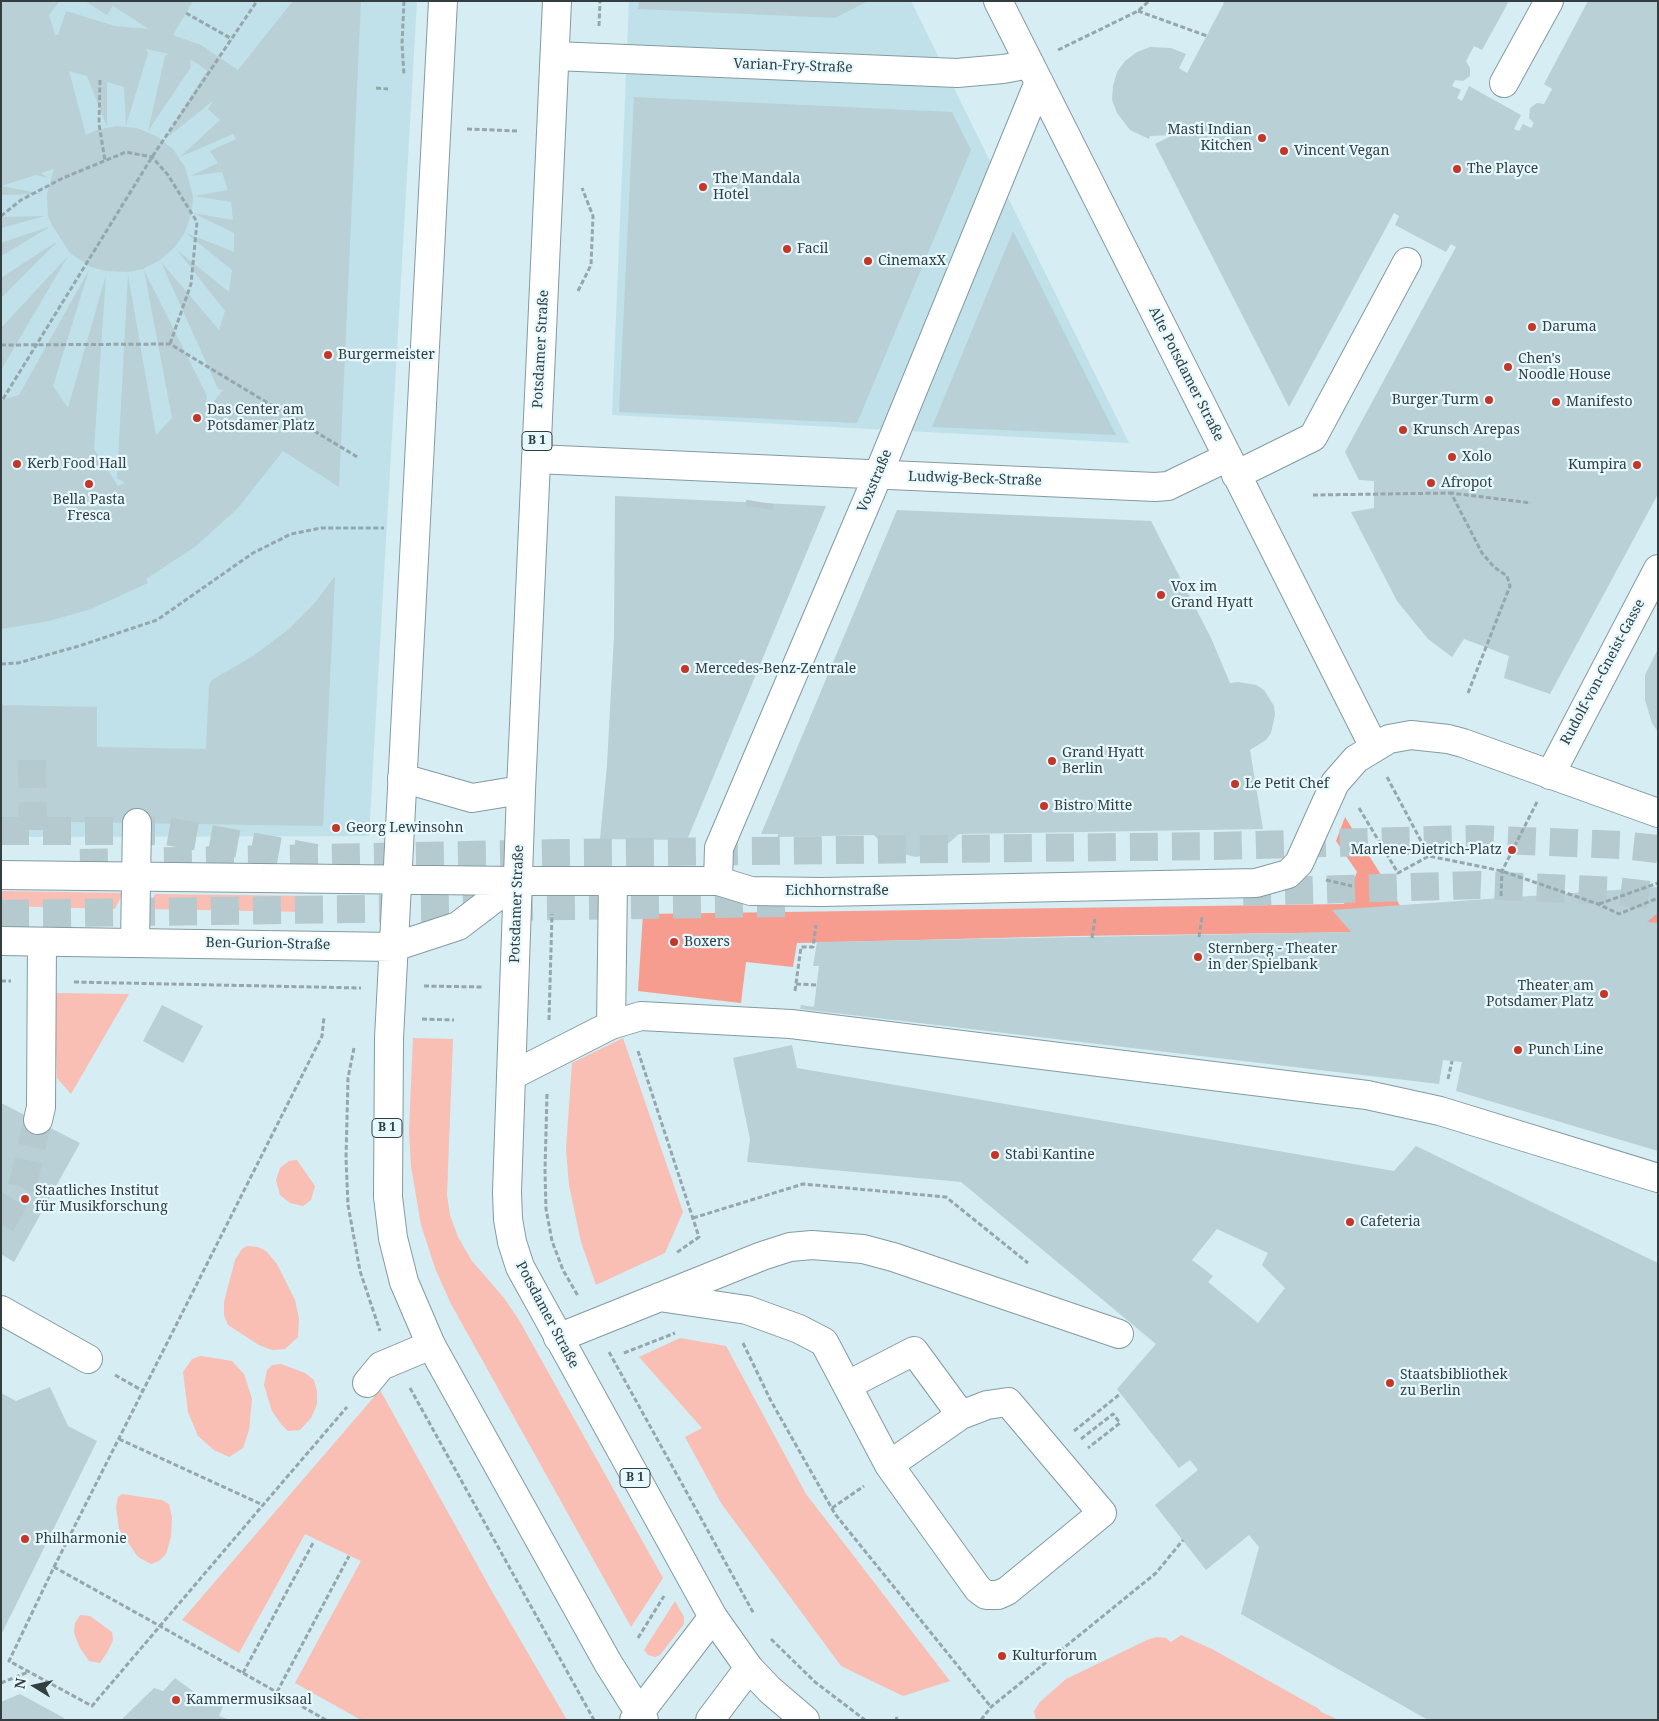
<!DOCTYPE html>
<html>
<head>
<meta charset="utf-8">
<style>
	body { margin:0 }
	#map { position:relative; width:1659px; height:1721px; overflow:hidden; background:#d5edf3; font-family:"Noto Serif",serif }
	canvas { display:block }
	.frame { position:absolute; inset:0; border:2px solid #343d40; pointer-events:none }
	.north { position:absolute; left:10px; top:1661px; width:50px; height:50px; -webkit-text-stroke:4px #e6f9fe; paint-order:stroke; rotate:280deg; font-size:14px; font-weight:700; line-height:20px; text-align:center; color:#343d40 }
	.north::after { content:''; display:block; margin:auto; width:18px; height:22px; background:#343d40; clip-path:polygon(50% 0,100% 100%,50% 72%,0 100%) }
</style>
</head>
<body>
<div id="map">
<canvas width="1659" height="1721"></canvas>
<div class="frame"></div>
<div class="north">N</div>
</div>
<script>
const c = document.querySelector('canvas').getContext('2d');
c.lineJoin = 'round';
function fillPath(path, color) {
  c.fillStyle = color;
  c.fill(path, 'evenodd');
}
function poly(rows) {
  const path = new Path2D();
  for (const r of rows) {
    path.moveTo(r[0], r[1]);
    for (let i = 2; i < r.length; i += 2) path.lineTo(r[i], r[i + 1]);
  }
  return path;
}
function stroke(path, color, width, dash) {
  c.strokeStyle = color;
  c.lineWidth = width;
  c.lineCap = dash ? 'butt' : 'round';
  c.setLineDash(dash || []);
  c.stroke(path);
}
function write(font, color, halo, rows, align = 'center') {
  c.font = font + ' "Noto Serif",serif';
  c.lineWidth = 4.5;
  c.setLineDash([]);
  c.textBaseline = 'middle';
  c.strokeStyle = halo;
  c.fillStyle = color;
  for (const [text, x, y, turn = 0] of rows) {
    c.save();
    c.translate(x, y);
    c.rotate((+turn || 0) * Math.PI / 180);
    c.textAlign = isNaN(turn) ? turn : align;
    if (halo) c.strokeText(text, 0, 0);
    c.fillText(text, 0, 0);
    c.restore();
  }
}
fillPath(poly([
	[1,1,417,1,369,836,1,837],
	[629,1,911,1,1129,443,612,415]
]), '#c0e1e9');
fillPath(poly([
	[1,891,123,893,115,909,1,906],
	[155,894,310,896,308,912,147,909],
	[54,993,129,994,71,1094,57,1078],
	[413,1038,453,1039,447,1195,450,1215,458,1237,472,1261,504,1298,519,1320,663,1578,631,1627,451,1304,435,1268,421,1225,411,1166,409,1132],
	[623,1038,683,1212,665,1253,596,1285,581,1242,569,1185,566,1149,572,1063],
	[297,1160,315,1186,311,1200,303,1206,290,1203,280,1195,276,1180,280,1168,289,1161],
	[247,1246,258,1247,266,1251,277,1264,295,1300,299,1319,298,1337,285,1349,272,1350,259,1345,228,1325,224,1315,224,1302,235,1260,242,1249],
	[680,1338,726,1346,806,1494,950,1681,903,1696,841,1666,721,1503,685,1437,702,1428,639,1357],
	[201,1356,232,1361,244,1374,252,1399,249,1430,243,1448,229,1457,214,1450,198,1436,188,1412,183,1372,192,1359],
	[281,1364,305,1373,314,1380,317,1391,317,1404,311,1418,300,1430,288,1431,281,1424,272,1411,267,1395,264,1385,267,1370,272,1365],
	[380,1390,494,1595,567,1720,361,1720,295,1683,361,1561,305,1534,239,1653,182,1620],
	[122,1494,162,1500,169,1504,172,1517,171,1537,166,1554,159,1561,151,1564,138,1557,119,1529,116,1507,118,1497],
	[675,1601,684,1617,684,1624,660,1655,655,1657,648,1655,644,1650],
	[80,1615,90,1616,112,1632,113,1640,108,1651,100,1663,89,1661,80,1648,74,1633,75,1623],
	[1181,1635,1212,1649,1319,1709,1321,1712,1339,1720,1036,1720,1034,1711,1040,1702,1066,1679,1147,1640,1157,1637,1166,1638,1171,1642]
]), '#f9beb4');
fillPath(poly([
	[1345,817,1411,923,1658,906,1658,928,1074,936,797,943,793,967,746,962,741,1003,638,991,643,914,1344,904,1357,872,1336,841]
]), '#f69d8f');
fillPath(poly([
	[1,1,60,1,49,15,55,35,58,35,66,11,115,26,149,29,113,6,107,15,85,1,193,1,173,35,201,45,238,70,293,1,361,1,339,487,283,451,238,508,196,546,146,579,148,583,91,609,49,621,1,629,1,400,19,395,89,270,53,386,68,408,106,275,94,449,118,486,125,483,117,478,128,275,156,435,172,418,144,270,207,396,206,401,212,404,223,390,218,389,161,262,219,330,225,311,177,250,229,292,232,270,186,233,234,252,234,233,193,213,233,220,231,202,194,196,228,190,222,172,190,176,218,163,210,151,236,139,233,134,180,157,220,120,208,109,214,100,164,140,205,74,210,73,195,62,190,60,191,67,148,131,165,56,169,54,146,49,148,53,126,126,124,87,107,82,107,127,87,76,69,71,86,135,97,130,116,126,137,128,156,136,173,149,185,167,193,196,192,212,185,232,175,247,160,260,143,269,128,272,106,271,91,267,70,253,52,225,48,216,47,194,54,169,41,173,48,178,36,175,1,186],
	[639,1,868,1,835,18,638,9],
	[1221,1,1509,1,1482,50,1474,46,1466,61,1470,68,1470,76,1463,81,1455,80,1452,86,1461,90,1457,98,1462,101,1469,86,1521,115,1514,129,1519,131,1523,124,1531,128,1534,123,1529,118,1530,108,1537,103,1544,104,1552,89,1544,84,1588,1,1658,1,1658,494,1550,694,1504,678,1509,656,1464,639,1452,657,1428,639,1397,601,1351,512,1374,508,1374,481,1359,480,1345,452,1456,247,1451,244,1446,252,1395,225,1399,216,1394,213,1289,407,1155,144,1175,134,1170,123,1171,135,1150,136,1149,139,1130,130,1117,113,1112,100,1113,86,1117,72,1125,61,1137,52,1150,47,1171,48,1186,54,1179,68,1187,73,1224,3],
	[634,97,952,112,971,150,857,423,619,412],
	[1,186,43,194,1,195],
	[45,216,1,228,1,217],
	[48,227,48,228,1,256,1,243],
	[1013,231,1116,435,932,427],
	[56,242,56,243,1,298,1,278],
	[68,256,1,370,1,328],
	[615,496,826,506,687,840,600,839,607,765,614,636],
	[897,510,1151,521,1211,638,1230,683,1238,682,1256,685,1264,690,1274,706,1275,715,1271,733,1266,740,1250,750,1263,829,959,834,941,850,929,855,915,857,889,850,874,835,778,837,778,834,761,834],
	[335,576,323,826,1,821,1,705,97,707,97,747,206,749,209,685,212,680,253,656,289,629,314,604],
	[1658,649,1658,732,1652,723,1645,700,1645,675],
	[1658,887,1658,913,1647,922,1658,923,1658,1151,1456,1091,1462,1062,1443,1060,1439,1084,800,1009,801,1005,814,1007,819,966,813,966,817,942,1351,932,1332,910],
	[162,1005,203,1026,183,1063,143,1041],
	[792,1045,797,1068,1394,1171,1416,1146,1658,1263,1658,1720,1428,1720,1241,1614,1259,1547,1249,1535,1206,1570,1155,1505,1198,1470,1190,1460,1179,1468,1117,1389,1156,1344,961,1182,747,1162,750,1139,733,1058],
	[1217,1229,1268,1253,1262,1265,1285,1288,1258,1323,1208,1282,1213,1276,1192,1260],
	[1,1103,80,1143,14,1262,1,1254],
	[50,1387,68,1426,97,1441,1,1635,1,1393,16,1401],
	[175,1678,197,1694,223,1706,219,1716,230,1720,121,1720,154,1688,163,1691],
	[20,1694,64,1718,63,1720,1,1720,1,1702]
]), '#b8d0d6');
stroke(poly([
	[759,508,760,502],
	[32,760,33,830],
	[1,831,166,831,316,858],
	[1,1224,22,1187,38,1120]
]), '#b5cacf', 28, [28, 14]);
stroke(poly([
	[80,863,564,853,1217,846,1474,839,1621,845,1658,849],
	[1243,892,1480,885,1616,891,1658,896],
	[1,914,785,903]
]), '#b5cacf', 28, [28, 14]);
const minor = poly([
	[998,1,1374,747],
	[555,56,957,73,1003,69,1030,64],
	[1504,83,1549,1],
	[536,459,1155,487,1168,486,1228,457],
	[1236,475,1313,437,1407,262],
	[1550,775,1658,569],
	[402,778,472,798,521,790],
	[517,881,718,881,751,891,822,892,1256,883,1288,874,1299,863,1335,783,1356,759,1389,739,1411,735,1448,739,1463,743,1658,813],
	[718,881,719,848,878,475,1039,82],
	[135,943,137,823],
	[611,1025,613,882],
	[511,1076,611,1025,641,1016,791,1024,1367,1095,1440,1111,1658,1178],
	[38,1120,41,1107,42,942],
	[659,1297,747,1310,799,1329,824,1342,889,1465,978,1589,986,1595,998,1595,1007,1591,1102,1513,1008,1402,987,1405,961,1415,889,1465],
	[1,1310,88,1359],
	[558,1338,762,1256,790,1247,812,1245,863,1249,893,1257,1119,1334],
	[367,1383,381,1366,431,1345],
	[848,1385,914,1351,961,1415],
	[634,1720,713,1617],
	[710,1720,749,1668]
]);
const major = poly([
	[443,1,389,1038,388,1197,393,1238,404,1282,431,1345,608,1663,644,1720],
	[557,1,521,790,507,1192,508,1219,512,1242,520,1267,713,1617,749,1668,770,1690,805,1720],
	[1,875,517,881],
	[1,941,394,947,458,926,517,881]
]);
stroke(minor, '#849ba0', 30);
stroke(major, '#849ba0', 30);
stroke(poly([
	[404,1,402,44,404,75],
	[1138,11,1207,36],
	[186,13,232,39],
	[599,26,600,1],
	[1058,50,1138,11,1149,1],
	[100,80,99,124,105,161],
	[376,88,388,89],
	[467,129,519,131],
	[1,216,21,200,63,178,126,152,152,157,168,175,197,222,191,284,170,344],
	[578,291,591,265,593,216,582,188],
	[1,345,170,344,359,458],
	[3,399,152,157,257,1],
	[1313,495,1451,493],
	[1,664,18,663,79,646,157,620,253,553,291,534,321,528,384,528],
	[1468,693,1510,586,1507,576,1494,567,1482,553,1451,493,1531,503],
	[1387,777,1429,856],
	[1359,808,1398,873,1429,856,1502,871,1598,904,1619,914,1658,898],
	[445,831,464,832],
	[1326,880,1352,886],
	[1501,896,1502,871,1537,802],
	[1599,904,1658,883],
	[1199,937,1202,917],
	[1092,938,1095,919],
	[1,981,11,981],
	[74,982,361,988],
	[796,984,817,985],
	[424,986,483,987],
	[795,991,801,947,813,947,816,925],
	[422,1019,454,1020],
	[549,1020,552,914],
	[354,1048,348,1078,346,1158,348,1205,360,1271,380,1331],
	[638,1051,699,1237,676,1253],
	[1448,1079,1452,1061],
	[547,1094,545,1171,546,1209,552,1241,563,1270,578,1296],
	[693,1218,803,1184,946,1197,1028,1263],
	[743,1343,771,1401,835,1514,991,1707],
	[609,1352,754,1614],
	[624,1353,675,1333],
	[115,1375,143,1391],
	[410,1388,594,1720],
	[1074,1431,1120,1394],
	[119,1439,263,1505],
	[1081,1439,1113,1414,1120,1423,1088,1448],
	[832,1508,864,1486],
	[54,1567,322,1036,324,1017],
	[638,1638,664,1596],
	[771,1639,815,1682,865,1720],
	[243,1673,313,1543],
	[1,1683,28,1672],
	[277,1692,349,1556],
	[326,1720,160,1626,54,1567,9,1661,92,1706,160,1626,263,1505,347,1407],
	[896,1720,897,1717],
	[981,1720,991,1707,1156,1573,1183,1540]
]), '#95a7ac', 3, [5, 2.5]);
stroke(minor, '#fff', 28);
stroke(major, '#fff', 28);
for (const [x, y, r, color] of [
	[1262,138,5,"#c33628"],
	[1284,151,5,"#c33628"],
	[1457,169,5,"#c33628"],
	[703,187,5,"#c33628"],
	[787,249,5,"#c33628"],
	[868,261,5,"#c33628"],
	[1532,327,5,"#c33628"],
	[328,355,5,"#c33628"],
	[1508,367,5,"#c33628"],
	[1489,400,5,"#c33628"],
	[1556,402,5,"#c33628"],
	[197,418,5,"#c33628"],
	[1403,430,5,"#c33628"],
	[1452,457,5,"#c33628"],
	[17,464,5,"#c33628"],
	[1637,465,5,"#c33628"],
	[1431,483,5,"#c33628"],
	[89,484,5,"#c33628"],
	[1161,595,5,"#c33628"],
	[685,669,5,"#c33628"],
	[1052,761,5,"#c33628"],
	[1235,784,5,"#c33628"],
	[1044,806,5,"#c33628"],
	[336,828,5,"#c33628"],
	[1512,850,5,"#c33628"],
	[674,942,5,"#c33628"],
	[1198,957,5,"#c33628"],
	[1604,994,5,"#c33628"],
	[1518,1050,5,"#c33628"],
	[995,1155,5,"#c33628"],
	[25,1199,5,"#c33628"],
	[1350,1222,5,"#c33628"],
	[1390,1383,5,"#c33628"],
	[25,1539,5,"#c33628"],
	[1002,1656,5,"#c33628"],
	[176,1700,5,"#c33628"]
]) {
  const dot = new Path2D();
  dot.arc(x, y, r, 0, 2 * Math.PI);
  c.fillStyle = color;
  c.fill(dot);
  stroke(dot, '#e6f9fe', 2);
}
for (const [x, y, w] of [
	[537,441,30],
	[387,1128,30],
	[635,1478,30]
]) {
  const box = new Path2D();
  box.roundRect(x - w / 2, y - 9.5, w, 19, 4);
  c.fillStyle = '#e6f9fe';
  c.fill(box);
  stroke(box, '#343d40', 1);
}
write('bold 12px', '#343d40', null, [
	["B 1",537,441],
	["B 1",387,1128],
	["B 1",635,1478]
]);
write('14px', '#343d40', '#e6f9fe', [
	["Varian-Fry-Straße",793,66,2],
	["Potsdamer Straße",541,349,-87],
	["Alte Potsdamer Straße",1186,374,63],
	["Ludwig-Beck-Straße",975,479,2],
	["Voxstraße",875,481,-67],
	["Rudolf-von-Gneist-Gasse",1603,672,-62],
	["Eichhornstraße",837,891],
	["Potsdamer Straße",517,904,-88],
	["Ben-Gurion-Straße",268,944,1],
	["Potsdamer Straße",547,1315,62]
]);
write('14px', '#343d40', '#e6f9fe', [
	["Masti Indian",1252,130,"right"],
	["Kitchen",1252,146,"right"],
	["Vincent Vegan",1294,151],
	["The Playce",1467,169],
	["The Mandala",713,179],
	["Hotel",713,195],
	["Facil",797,249],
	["CinemaxX",878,261],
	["Daruma",1542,327],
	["Burgermeister",338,355],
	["Chen's",1518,359],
	["Noodle House",1518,375],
	["Burger Turm",1479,400,"right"],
	["Manifesto",1566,402],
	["Das Center am",207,410],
	["Potsdamer Platz",207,426],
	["Krunsch Arepas",1413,430],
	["Xolo",1462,457],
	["Kerb Food Hall",27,464],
	["Kumpira",1627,465,"right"],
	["Afropot",1441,483],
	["Bella Pasta",89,500,"center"],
	["Fresca",89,516,"center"],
	["Vox im",1171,587],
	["Grand Hyatt",1171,603],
	["Mercedes-Benz-Zentrale",695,669],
	["Grand Hyatt",1062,753],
	["Berlin",1062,769],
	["Le Petit Chef",1245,784],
	["Bistro Mitte",1054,806],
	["Georg Lewinsohn",346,828],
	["Marlene-Dietrich-Platz",1502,850,"right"],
	["Boxers",684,942],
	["Sternberg - Theater",1208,949],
	["in der Spielbank",1208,965],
	["Theater am",1594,986,"right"],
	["Potsdamer Platz",1594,1002,"right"],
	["Punch Line",1528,1050],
	["Stabi Kantine",1005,1155],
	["Staatliches Institut",35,1191],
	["für Musikforschung",35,1207],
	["Cafeteria",1360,1222],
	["Staatsbibliothek",1400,1375],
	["zu Berlin",1400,1391],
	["Philharmonie",35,1539],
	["Kulturforum",1012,1656],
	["Kammermusiksaal",186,1700]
], 'left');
</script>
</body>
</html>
